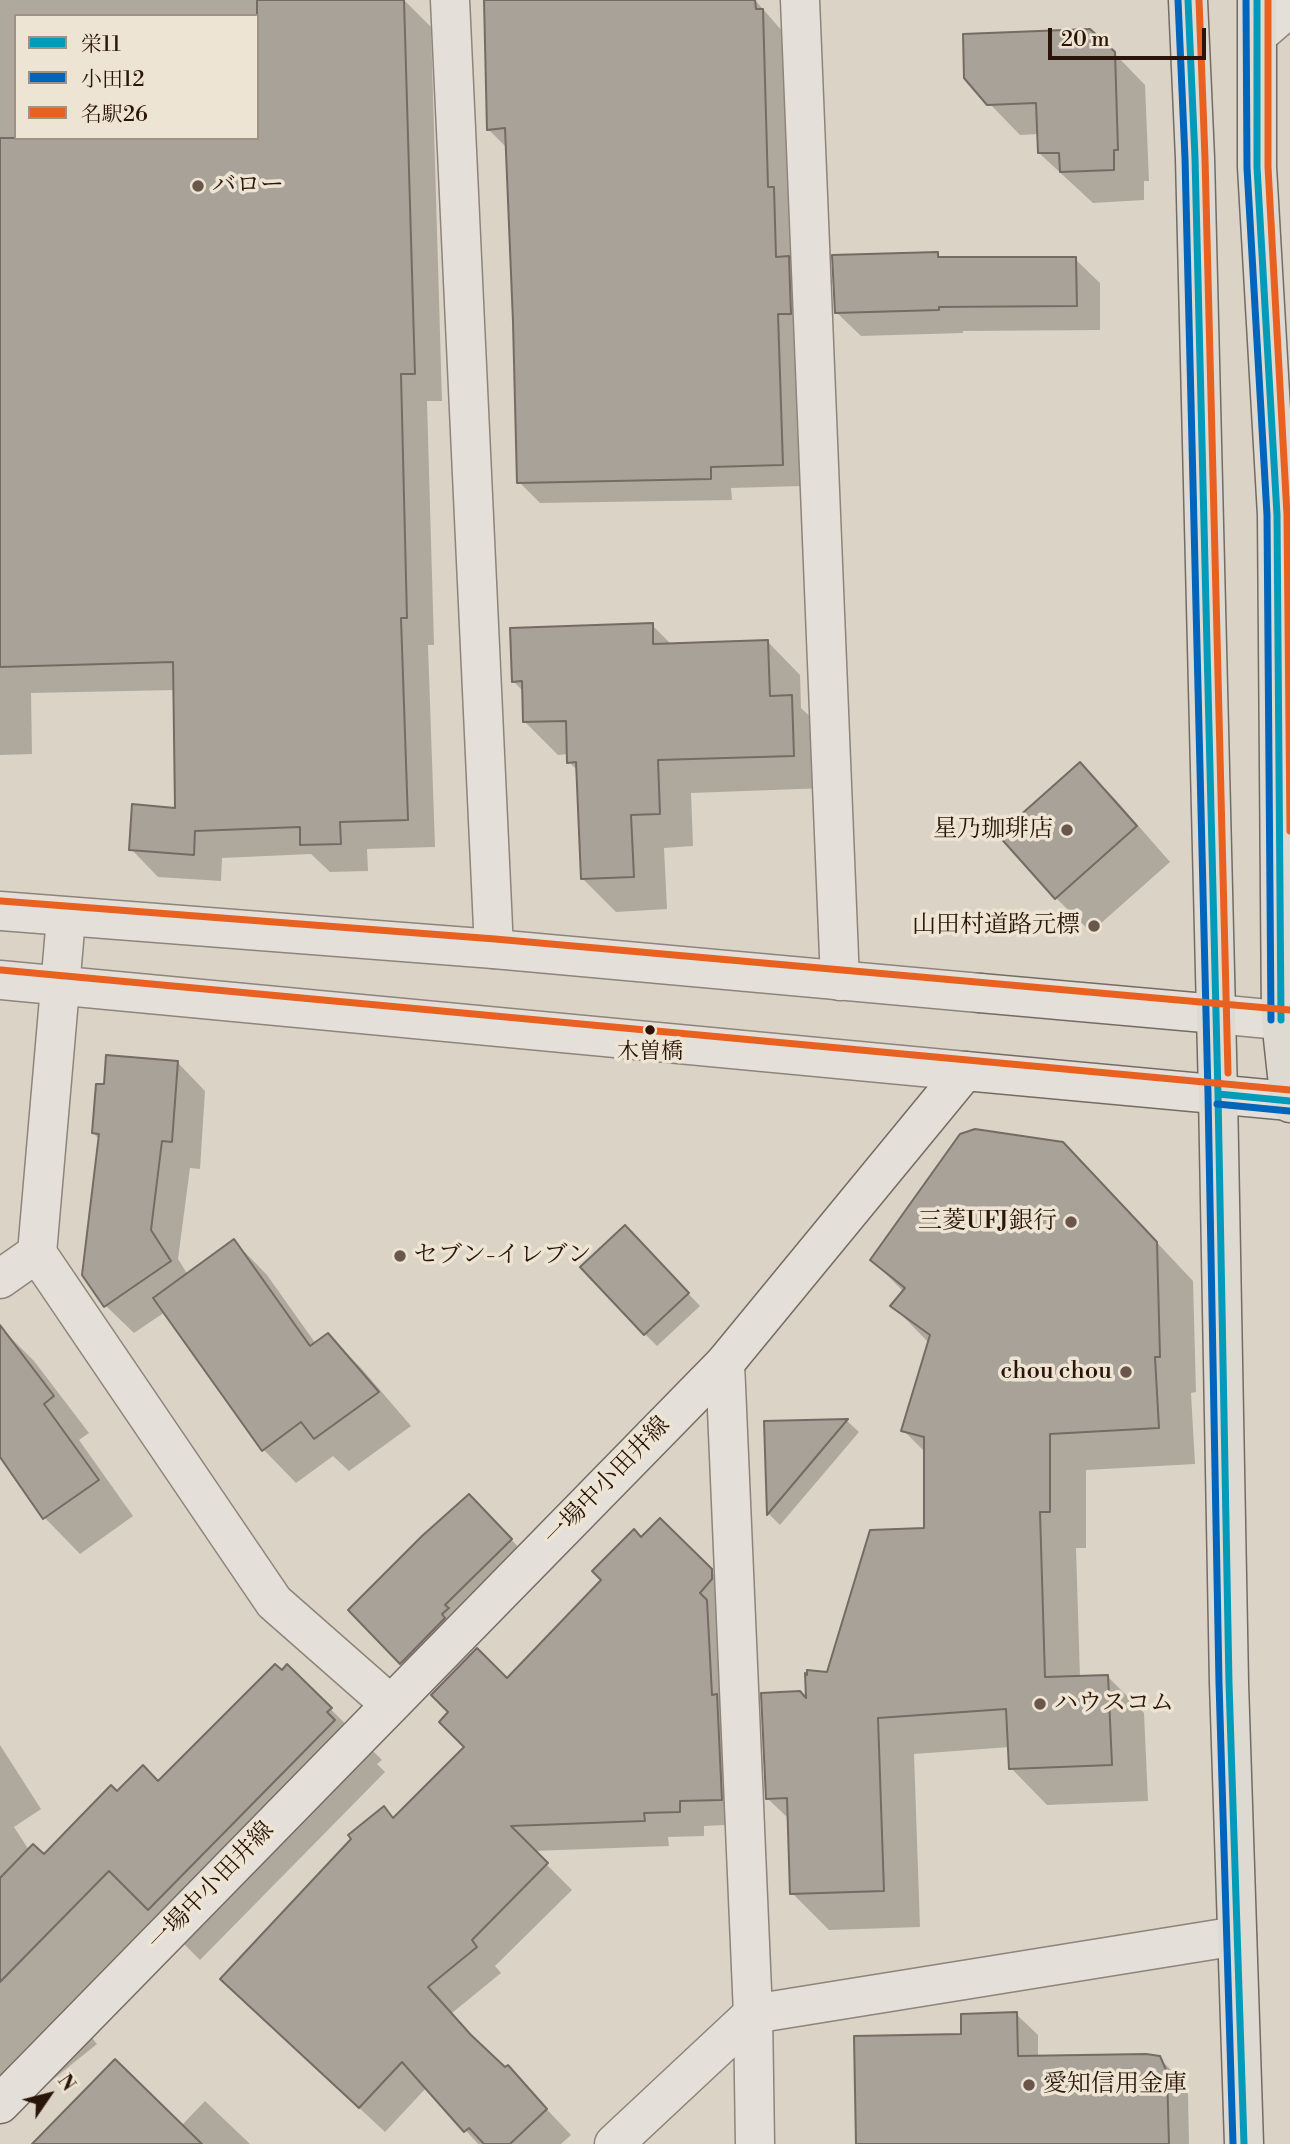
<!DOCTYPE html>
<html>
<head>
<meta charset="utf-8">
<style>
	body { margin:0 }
	#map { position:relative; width:1290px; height:2144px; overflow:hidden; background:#dbd3c5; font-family:"Libre Bodoni","Noto Serif JP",serif }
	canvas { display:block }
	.legend { position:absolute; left:14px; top:14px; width:245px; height:126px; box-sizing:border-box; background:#ede4d3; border:2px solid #9f9183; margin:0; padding:9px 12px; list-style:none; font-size:21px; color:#2b140a }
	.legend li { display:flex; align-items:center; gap:14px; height:35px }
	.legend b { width:35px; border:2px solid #9f9183 }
	.north { position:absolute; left:14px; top:2060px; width:70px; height:70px; -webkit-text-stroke:5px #ede4d3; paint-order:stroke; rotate:55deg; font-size:19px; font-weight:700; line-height:28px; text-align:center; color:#2b140a }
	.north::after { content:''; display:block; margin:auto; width:24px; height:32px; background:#2b140a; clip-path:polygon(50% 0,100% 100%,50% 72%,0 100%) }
	.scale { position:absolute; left:1048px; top:28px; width:158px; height:32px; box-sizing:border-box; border:4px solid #2b140a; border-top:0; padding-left:9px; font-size:21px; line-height:24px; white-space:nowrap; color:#2b140a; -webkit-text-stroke:5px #ede4d3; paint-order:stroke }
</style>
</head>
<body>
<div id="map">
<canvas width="1290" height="2144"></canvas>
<ul class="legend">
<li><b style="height:9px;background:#049aba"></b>栄11</li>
<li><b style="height:9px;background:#0065bd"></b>小田12</li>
<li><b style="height:9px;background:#e86121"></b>名駅26</li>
</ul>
<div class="north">N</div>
<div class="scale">20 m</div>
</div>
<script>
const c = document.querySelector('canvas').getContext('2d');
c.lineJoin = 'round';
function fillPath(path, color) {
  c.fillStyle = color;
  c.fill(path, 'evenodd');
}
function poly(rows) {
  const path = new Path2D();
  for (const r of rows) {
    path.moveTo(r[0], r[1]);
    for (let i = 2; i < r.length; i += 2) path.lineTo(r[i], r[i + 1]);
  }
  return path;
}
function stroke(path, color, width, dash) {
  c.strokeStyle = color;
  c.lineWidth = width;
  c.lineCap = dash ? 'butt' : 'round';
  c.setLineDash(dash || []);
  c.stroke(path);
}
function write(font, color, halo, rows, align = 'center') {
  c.font = font + ' "Libre Bodoni","Noto Serif JP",serif';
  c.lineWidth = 7;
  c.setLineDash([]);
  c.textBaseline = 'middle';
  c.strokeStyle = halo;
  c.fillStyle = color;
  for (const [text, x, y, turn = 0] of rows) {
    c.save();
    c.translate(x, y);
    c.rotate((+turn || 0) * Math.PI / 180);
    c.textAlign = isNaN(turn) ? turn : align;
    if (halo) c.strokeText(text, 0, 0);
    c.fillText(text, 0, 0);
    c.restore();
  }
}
fillPath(poly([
	[0,0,404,0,431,27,442,401,427,401,434,645,428,645,435,847,367,849,368,871,330,872,311,854,222,858,221,881,158,877,131,849,177,809,175,690,31,693,32,754,0,755],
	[16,16,257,16,257,138,16,138],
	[490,0,755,0,783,32,789,204,795,210,803,486,731,488,732,500,540,503,519,482,508,149,488,129],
	[1114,53,1145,85,1149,181,1144,181,1144,200,1093,203,1039,153,1039,134,1020,135,989,103],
	[937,254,942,259,1075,259,1100,283,1100,330,963,331,963,333,861,336,836,312],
	[652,625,672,645,767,641,800,675,801,708,824,730,827,788,691,793,693,846,664,848,667,909,616,912,582,878,578,771,569,762,569,754,558,755,524,721,524,692,513,681],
	[1080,764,1115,799,1170,862,1091,932,1056,898],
	[178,1063,205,1091,200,1169,190,1168,178,1259,188,1275,234,1241,267,1275,316,1344,328,1335,361,1368,411,1426,349,1471,333,1456,296,1483,263,1449,165,1312,134,1333,106,1306,81,1270,85,1268,100,1140,93,1133,105,1085],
	[1099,1181,1193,1281,1196,1392,1191,1393,1195,1464,1086,1470,1086,1548,1076,1548,1080,1677,1107,1676,1144,1713,1148,1801,1047,1805,1011,1768,1010,1747,914,1754,920,1927,829,1930,792,1893,790,1820,767,1798,808,1702,926,1530,926,1453,903,1430,929,1343,893,1306,904,1292,872,1260],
	[637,1239,700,1306,657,1346,645,1334],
	[0,1327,34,1361,89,1433,79,1440,133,1516,80,1554,45,1518,0,1458],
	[847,1421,859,1432,780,1525,769,1514,766,1423],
	[493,1521,535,1564,426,1687,350,1610],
	[660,1521,736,1596,746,1824,704,1826,704,1836,668,1837,669,1846,533,1851,572,1890,495,1966,501,1973,452,2013,487,2053,505,2070,508,2068,571,2135,561,2144,478,2144,427,2087,385,2132,248,2004,384,1809,394,1819,467,1747,507,1680],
	[287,1666,382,1760,377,1764,385,1772,200,1960,161,1921,71,2013,97,2044,0,2122,0,1745,41,1809,14,1827,29,1850,44,1857,117,1793,158,1783],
	[1016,2014,1038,2035,1038,2058,1159,2058,1181,2080,1188,2094,1189,2144,858,2144,963,2036],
	[205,2101,250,2144,35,2144,181,2126]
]), '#0003');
const building = poly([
	[257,0,404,0,415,374,401,374,407,618,401,618,408,820,340,822,341,844,300,845,300,827,195,831,194,855,129,850,132,804,175,808,173,662,0,667,0,138,257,138,257,0],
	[484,0,755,0,756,9,763,9,768,187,774,187,776,257,789,256,791,314,778,314,783,465,711,467,711,479,517,483,513,322,505,128,487,130,484,0],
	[1090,29,1115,52,1118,150,1114,150,1114,170,1060,172,1059,153,1038,153,1036,103,987,105,964,78,963,34,1090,29],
	[938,252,938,257,1076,257,1077,306,939,307,939,310,835,313,832,255,938,252],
	[653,623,653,644,768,640,770,696,792,695,794,756,658,760,660,814,631,815,634,877,581,879,576,762,567,763,566,721,523,722,522,681,512,682,510,628,653,623],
	[1080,762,1137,826,1055,899,998,835,1080,762],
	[106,1055,178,1061,172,1142,162,1141,151,1230,171,1261,104,1307,82,1275,99,1134,92,1133,96,1084,104,1084,106,1055],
	[975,1129,1063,1142,1157,1242,1160,1357,1155,1357,1159,1428,1050,1434,1050,1512,1040,1512,1045,1677,1108,1675,1112,1765,1009,1769,1006,1709,878,1718,884,1891,790,1894,787,1798,766,1799,761,1693,800,1691,806,1698,805,1673,807,1675,807,1670,827,1672,870,1530,924,1528,924,1437,901,1431,930,1335,890,1306,905,1288,870,1260,960,1134,975,1129],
	[625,1225,689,1293,644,1335,580,1267,625,1225],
	[234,1239,310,1346,328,1333,379,1392,314,1439,301,1422,262,1451,153,1298,234,1239],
	[0,1325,54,1396,44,1404,99,1480,43,1519,0,1457,0,1325],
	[848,1419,767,1515,764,1421,848,1419],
	[469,1494,512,1539,445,1605,449,1608,442,1614,445,1618,400,1664,348,1610,422,1536,469,1494],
	[660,1518,712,1569,712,1579,700,1593,707,1600,712,1695,717,1694,722,1800,680,1801,680,1812,644,1813,645,1821,511,1826,548,1863,472,1940,477,1947,428,1987,471,2035,505,2067,508,2065,547,2109,510,2144,484,2144,469,2128,464,2132,402,2062,359,2108,220,1979,351,1839,348,1835,384,1806,393,1818,464,1747,439,1722,448,1712,431,1695,477,1648,507,1678,601,1580,592,1571,634,1529,641,1537,660,1518],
	[275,1664,282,1670,287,1664,332,1708,327,1712,335,1720,148,1910,109,1871,0,1982,0,1878,33,1844,44,1854,111,1785,117,1791,143,1765,158,1781,275,1664],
	[1017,2012,1018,2056,1146,2054,1160,2056,1167,2072,1169,2144,856,2144,854,2036,961,2034,961,2014,1017,2012],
	[115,2059,202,2144,32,2144,115,2059]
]);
fillPath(building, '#a8a298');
stroke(building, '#746c64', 2);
const minor = poly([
	[450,0,494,949],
	[800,0,840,981],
	[1259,34,1290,7],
	[66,918,37,1253,274,1602,390,1704],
	[0,1279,37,1253],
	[725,1363,753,2014,755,2144],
	[614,2144,753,2014,1237,1936]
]);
const tertiary = poly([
	[0,911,494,949,980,993],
	[0,980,965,1071],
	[1216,1014,1290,1021]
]);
const secondary = poly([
	[980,993,1216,1014],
	[0,2104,725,1363,965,1071,1290,1101]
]);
const primary = poly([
	[1188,0,1195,158,1218,1094,1229,1683,1244,2144],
	[1257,0,1257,167,1277,515,1281,1020,1290,1103]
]);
stroke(minor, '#8d857c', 41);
stroke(tertiary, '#8d857c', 41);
stroke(secondary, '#746c64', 41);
stroke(primary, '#746c64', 41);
stroke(minor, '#e4dfd8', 38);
stroke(tertiary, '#e4dfd8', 38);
stroke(secondary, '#e4dfd8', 38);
stroke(primary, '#dedad2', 38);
stroke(poly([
	[1188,0,1195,158,1218,1094,1229,1683,1244,2144],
	[1257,0,1257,167,1277,515,1281,1020],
	[1218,1094,1290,1101]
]), '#049aba', 7);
stroke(poly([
	[1178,0,1185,158,1208,1094,1219,1683,1233,2144],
	[1246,0,1247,168,1267,515,1271,1020],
	[1217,1104,1289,1111]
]), '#0065bd', 7);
stroke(poly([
	[1199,0,1205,158,1228,1073],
	[1268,0,1268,167,1287,515,1290,831],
	[1,901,495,939,1290,1010],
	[1,970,1290,1090]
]), '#e86121', 7);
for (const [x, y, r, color] of [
	[198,186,7,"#69574b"],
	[1067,830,7,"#69574b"],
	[1094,926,7,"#69574b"],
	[650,1030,6,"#2b140a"],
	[1071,1222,7,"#69574b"],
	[400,1256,7,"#69574b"],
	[1126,1372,7,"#69574b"],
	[1040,1704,7,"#69574b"],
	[1029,2085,7,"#69574b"]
]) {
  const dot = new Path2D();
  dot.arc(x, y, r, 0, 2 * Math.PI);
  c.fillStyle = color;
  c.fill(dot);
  stroke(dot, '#ede4d3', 2.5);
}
write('22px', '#2b140a', '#ede4d3', [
	["木曽橋",650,1053]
]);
write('24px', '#2b140a', '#ede4d3', [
	["バロー",212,186],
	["星乃珈琲店",1053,830,"right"],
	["山田村道路元標",1080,926,"right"],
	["三菱UFJ銀行",1057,1222,"right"],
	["セブン-イレブン",414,1256],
	["chou chou",1112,1372,"right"],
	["ハウスコム",1054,1704],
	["愛知信用金庫",1043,2085]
], 'left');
write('24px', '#2b140a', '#ede4d3', [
	["一場中小田井線",608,1482,-46],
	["一場中小田井線",212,1887,-46]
]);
</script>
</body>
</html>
